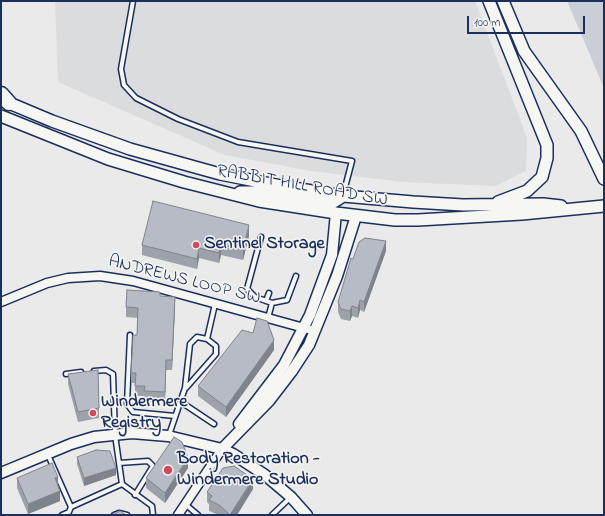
<!DOCTYPE html>
<html>
<head>
<meta charset="utf-8">
<style>
	body { margin:0 }
	#map { position:relative; width:605px; height:516px; overflow:hidden; background:#e9eae9; font-family:"Indie Flower",sans-serif }
	canvas { display:block }
	.frame { position:absolute; inset:0; border:2px solid #1b2f5e; pointer-events:none }
	.scale { position:absolute; left:467px; top:16px; width:118px; height:18px; box-sizing:border-box; border:2px solid #1b2f5e; border-top:0; padding-left:5px; font-size:12px; line-height:14px; white-space:nowrap; color:#1b2f5e; -webkit-text-stroke:3px #f6f6f2; paint-order:stroke }
</style>
</head>
<body>
<div id="map">
<canvas width="605" height="516"></canvas>
<div class="frame"></div>
<div class="scale">100 m</div>
</div>
<script>
const c = document.querySelector('canvas').getContext('2d');
c.lineJoin = 'round';
function fillPath(path, color) {
  c.fillStyle = color;
  c.fill(path, 'evenodd');
}
function poly(rows) {
  const path = new Path2D();
  for (const r of rows) {
    path.moveTo(r[0], r[1]);
    for (let i = 2; i < r.length; i += 2) path.lineTo(r[i], r[i + 1]);
  }
  return path;
}
function stroke(path, color, width, dash) {
  c.strokeStyle = color;
  c.lineWidth = width;
  c.lineCap = dash ? 'butt' : 'round';
  c.setLineDash(dash || []);
  c.stroke(path);
}
function write(font, color, halo, rows, align = 'center') {
  c.font = font + ' "Indie Flower",sans-serif';
  c.lineWidth = 3;
  c.setLineDash([]);
  c.textBaseline = 'middle';
  c.strokeStyle = halo;
  c.fillStyle = color;
  for (const [text, x, y, turn = 0] of rows) {
    c.save();
    c.translate(x, y);
    c.rotate((+turn || 0) * Math.PI / 180);
    c.textAlign = isNaN(turn) ? turn : align;
    if (halo) c.strokeText(text, 0, 0);
    c.fillText(text, 0, 0);
    c.restore();
  }
}
fillPath(poly([
	[55,1,475,1,527,138,526,171,495,186,403,182,311,171,225,155,58,82]
]), '#dadcde');
fillPath(poly([
	[567,1,604,1,604,88]
]), '#caced5');
const service = poly([
	[133,1,121,69,124,85,136,98,178,119,238,142,352,161,343,195],
	[261,237,247,289,255,297,272,303,287,300,296,276],
	[266,301,269,293],
	[268,318,272,303],
	[130,335,127,404,133,412,175,416],
	[94,371,106,370,113,374,115,435,122,484,152,506,153,515],
	[66,374,81,372],
	[186,388,216,354,216,346,207,339],
	[181,402,214,424],
	[169,435,185,388,190,344,197,337,207,339,215,304],
	[48,455,71,507,122,484],
	[119,463,148,461,153,466,135,495],
	[185,504,198,515],
	[62,515,69,512,71,507],
	[114,515,119,513,127,515],
	[272,515,291,497]
]);
const minor = poly([
	[1,302,47,283,68,278,100,276,133,281,315,331],
	[178,515,222,449]
]);
const tertiary = poly([
	[239,424,284,365,310,315,332,255,336,213],
	[222,449,269,401,292,371,309,345,337,276,356,216],
	[1,473,71,444,94,437,132,433,168,436,222,449,233,454,265,475,291,497,307,515]
]);
const secondary = poly([
	[489,1,547,145,547,158,542,177,527,191,498,202],
	[503,1,524,51,581,131,604,179],
	[2,100,52,121,130,149,220,174,281,186,343,196,413,202,463,205,543,204,561,206],
	[1,116,108,159,184,182,259,201,336,213,395,220,418,220,522,214,604,206],
	[240,192,256,192,332,203,343,196]
]);
const motorway = poly([
	[1,94,9,103]
]);
stroke(service, '#1b2f5e', 7);
stroke(minor, '#1b2f5e', 11);
stroke(tertiary, '#1b2f5e', 13);
stroke(secondary, '#1b2f5e', 14);
stroke(motorway, '#1b2f5e', 17);
stroke(service, '#f6f6f2', 4);
stroke(minor, '#f6f6f2', 8);
stroke(tertiary, '#f6f6f2', 10);
stroke(secondary, '#f6f6f2', 11);
stroke(motorway, '#f6f6f2', 14);
fillPath(poly([
	[249,236,243,260,221,255,219,263,199,258,197,269,142,255,142,245],
	[386,251,364,312,360,310,358,318,352,316,350,321,341,319,338,312,338,302,353,259],
	[160,296,175,307,172,370,166,370,165,402,144,401,144,396,135,396,135,383,131,383,131,373,137,335,138,318,126,317,126,307],
	[274,350,226,417,198,396,198,386],
	[68,374,99,408,99,418,78,422,68,384],
	[77,457,116,475,84,486,77,464],
	[188,468,165,503,146,488,146,478],
	[17,478,58,487,60,501,28,514,17,488],
	[253,489,237,515,219,515,209,511,209,504,207,502,207,492]
]), '#9da1aa');
fillPath(poly([
	[249,225,249,236,243,260,243,250],
	[386,241,386,251,364,312,364,302],
	[221,244,221,255,219,263,219,253],
	[199,248,199,258,197,269,197,259],
	[175,297,175,307,172,370,172,360],
	[360,300,360,310,358,318,358,308],
	[352,306,352,316,350,321,350,311],
	[274,340,274,350,226,417,226,407],
	[166,360,166,370,165,402,165,392],
	[188,458,188,468,165,503,165,493],
	[116,468,116,475,84,486,84,478],
	[58,477,58,487,55,478],
	[253,479,253,489,237,515,230,515],
	[60,491,60,501,28,514,28,504]
]), '#7f838b');
const building = poly([
	[153,201,249,225,243,250,221,244,219,253,199,248,197,259,142,245,153,201],
	[365,238,386,241,364,302,360,300,358,308,352,306,350,311,341,309,338,302,351,258,353,259,359,242,365,238],
	[127,290,160,292,160,296,175,297,172,360,166,360,165,392,144,391,145,386,135,386,136,373,131,373,133,335,137,335,138,308,126,307,127,290],
	[257,318,267,321,274,340,226,407,198,386,242,330,253,333,257,318],
	[98,370,99,408,78,412,68,374,98,370],
	[174,437,182,442,188,458,165,493,146,478,174,437],
	[96,450,110,451,116,468,84,478,77,457,96,450],
	[52,463,58,477,55,478,60,491,28,504,17,478,52,463],
	[234,466,253,479,230,515,219,505,209,500,212,496,207,492,223,468,234,466],
	[120,511,126,515,112,515,120,511]
]);
fillPath(building, '#b6bbc6');
stroke(building, '#7f838b', 1);
for (const [x, y, r, color] of [
	[196,245,4,"#d1495b"],
	[93,413,4,"#d1495b"],
	[168,470,5,"#d1495b"]
]) {
  const dot = new Path2D();
  dot.arc(x, y, r, 0, 2 * Math.PI);
  c.fillStyle = color;
  c.fill(dot);
  stroke(dot, '#f6f6f2', 1.5);
}
write('18px', '#1b2f5e', '#f6f6f2', [
	["RABBIT HILL ROAD SW",302,187,10],
	["ANDREWS LOOP SW",184,281,14]
]);
write('bold 18px', '#1b2f5e', '#f6f6f2', [
	["Sentinel Storage",204,245],
	["Windermere",101,403],
	["Registry",101,424],
	["Body Restoration -",177,460],
	["Windermere Studio",177,481]
], 'left');
</script>
</body>
</html>
